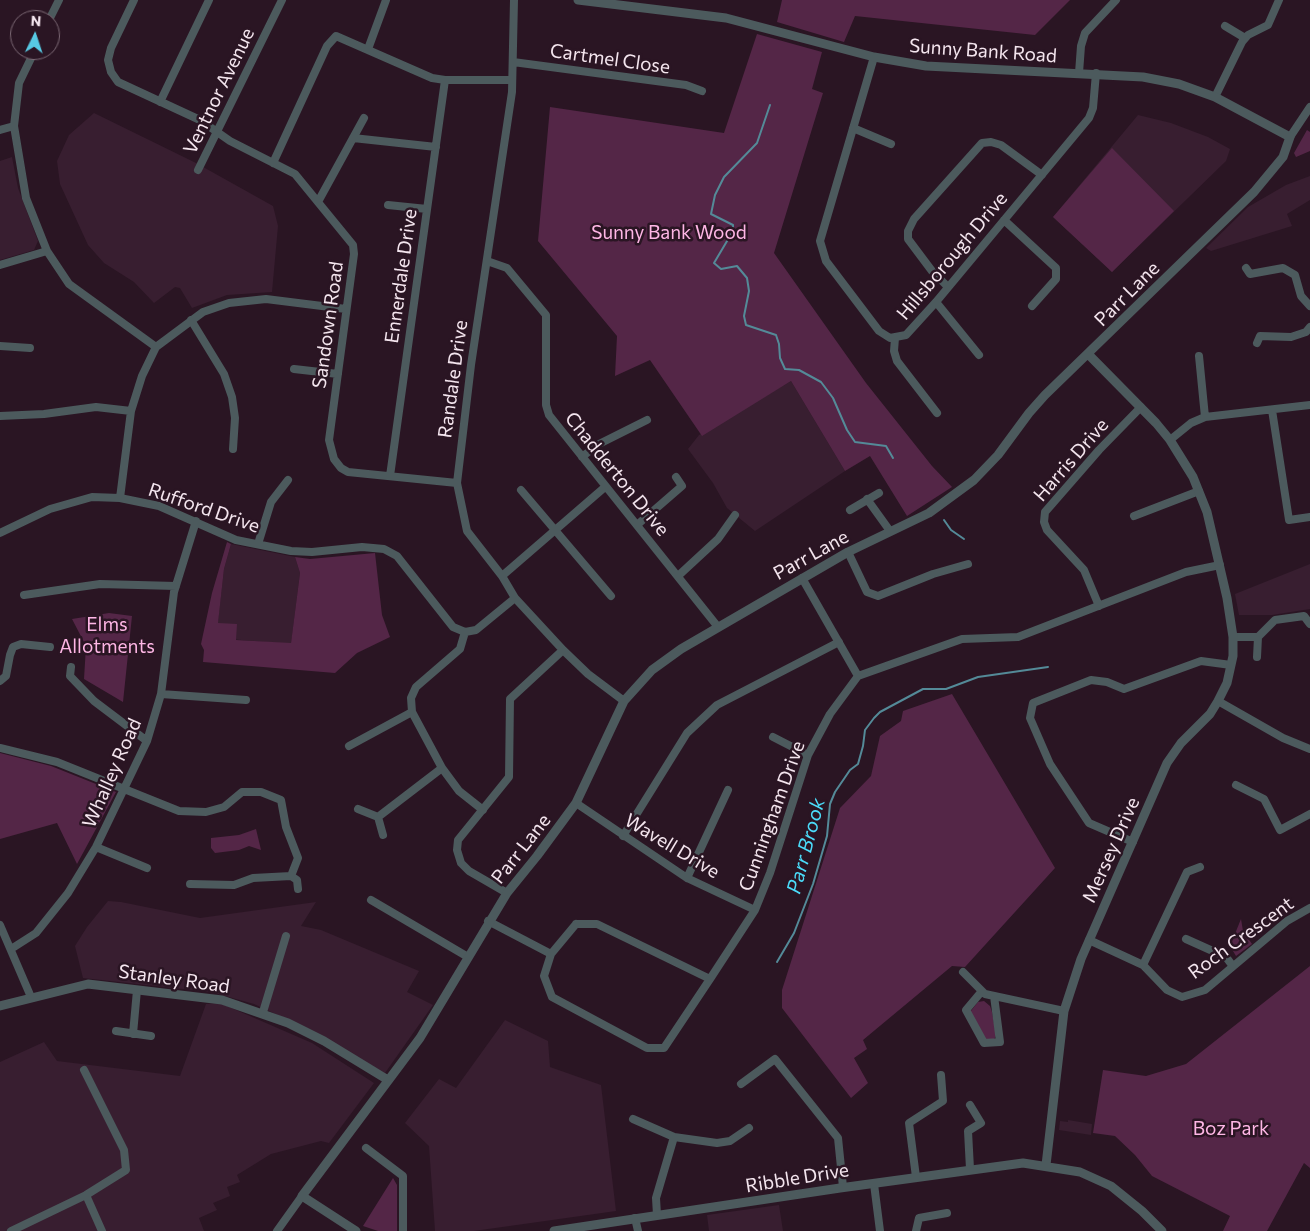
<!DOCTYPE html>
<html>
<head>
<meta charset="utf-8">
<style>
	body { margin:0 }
	#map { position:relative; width:1310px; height:1231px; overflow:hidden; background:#2a1523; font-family:Commissioner,sans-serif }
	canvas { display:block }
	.north { position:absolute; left:10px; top:10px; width:50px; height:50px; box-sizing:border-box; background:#2a1523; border:1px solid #7b6874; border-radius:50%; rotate:4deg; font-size:14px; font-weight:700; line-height:20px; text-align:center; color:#f4e5ee }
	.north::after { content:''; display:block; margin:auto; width:18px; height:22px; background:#57c9e3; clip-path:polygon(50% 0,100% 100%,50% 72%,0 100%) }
</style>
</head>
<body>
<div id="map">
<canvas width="1310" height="1231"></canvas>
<div class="north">N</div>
</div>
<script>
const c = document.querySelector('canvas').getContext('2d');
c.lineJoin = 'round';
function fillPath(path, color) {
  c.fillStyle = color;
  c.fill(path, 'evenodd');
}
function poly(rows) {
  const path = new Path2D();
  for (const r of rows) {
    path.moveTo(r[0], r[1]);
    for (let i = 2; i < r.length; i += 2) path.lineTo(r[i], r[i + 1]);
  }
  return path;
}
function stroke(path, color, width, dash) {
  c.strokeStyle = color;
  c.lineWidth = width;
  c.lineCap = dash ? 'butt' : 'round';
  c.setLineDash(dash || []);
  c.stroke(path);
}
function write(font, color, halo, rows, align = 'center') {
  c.font = font + ' Commissioner,sans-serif';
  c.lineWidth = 5;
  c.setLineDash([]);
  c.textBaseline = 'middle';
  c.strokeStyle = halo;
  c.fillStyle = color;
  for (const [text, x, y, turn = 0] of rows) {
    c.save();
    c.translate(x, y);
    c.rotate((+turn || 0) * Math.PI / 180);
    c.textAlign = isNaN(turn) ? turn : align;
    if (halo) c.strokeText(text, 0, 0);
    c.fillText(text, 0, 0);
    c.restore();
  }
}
fillPath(poly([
	[94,113,196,163,273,206,278,226,272,292,227,295,192,308,180,288,175,287,154,303,134,282,104,263,88,245,60,184,57,161,69,135],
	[1138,115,1171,123,1208,137,1230,149,1226,161,1112,272,1053,217],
	[12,157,18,188,38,241,34,250,0,260,0,161],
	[1310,176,1310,200,1287,214,1292,226,1211,251,1206,248,1248,207,1286,185],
	[791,381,845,471,755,531,727,508,713,483,688,449,699,435],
	[231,544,295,557,300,573,291,644,216,638,224,569],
	[1310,564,1310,609,1272,615,1239,615,1235,594],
	[108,901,121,902,200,918,316,902,301,926,321,930,419,971,407,992,433,1005,385,1073,299,1025,254,1004,211,992,83,978,75,946,87,927],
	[220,1003,312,1043,374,1083,329,1143,321,1141,271,1154,237,1175,240,1182,227,1187,230,1196,213,1203,217,1210,199,1218,204,1231,0,1231,0,1062,44,1042,57,1061,180,1076,206,1004],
	[505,1020,548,1041,550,1067,601,1085,616,1211,474,1231,435,1231,429,1146,405,1123,439,1079,456,1088],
	[1068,1120,1092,1124,1091,1135,1059,1130,1060,1121,1068,1122],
	[779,1205,783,1231,709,1231,707,1215]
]), '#381e30');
fillPath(poly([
	[782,0,1070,0,1035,35,855,16,844,42,777,22],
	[757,34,822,52,812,89,823,93,774,253,866,383,932,466,952,487,907,516,870,456,845,471,791,381,702,436,650,360,615,376,617,336,538,241,550,107,724,133],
	[1307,130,1310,132,1310,151,1296,157,1294,153],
	[1112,148,1174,211,1112,272,1053,217],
	[227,542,231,544,224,569,218,623,237,624,236,640,291,643,300,573,295,557,310,559,375,553,382,615,390,637,357,653,335,673,203,662,204,650,201,644,212,593],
	[109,613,132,616,123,702,84,679,86,646,72,619],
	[952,694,1055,868,965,967,952,966,863,1040,867,1049,854,1058,868,1083,851,1098,782,1008,782,990,840,808,871,776,880,736,901,721,903,711],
	[0,753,51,766,116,792,77,864,57,823,0,839],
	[256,829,261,850,249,846,239,850,215,853,211,848,211,838,239,835],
	[1241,919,1243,931,1252,944,1236,956,1230,946],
	[1310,966,1310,1168,1304,1163,1267,1231,1223,1231,1230,1216,1152,1176,1135,1155,1115,1136,1093,1133,1103,1070,1146,1076,1186,1064],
	[984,1001,990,1006,992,1012,996,1035,994,1040,985,1040,970,1012,978,1002],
	[393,1178,397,1185,397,1231,378,1231,363,1226]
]), '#542647');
stroke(poly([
	[770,105,757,143,724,177,715,195,711,214,733,225,733,231,714,263,721,269,737,266,747,278,749,291,744,316,746,325,776,335,779,344,780,358,785,369,799,370,821,382,833,398,847,430,855,442,886,446,893,458],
	[944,520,951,530,964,539],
	[777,962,794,933,813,884,827,836,830,804,835,792,850,770,858,764,863,746,865,730,874,718,880,712,923,689,946,689,978,677,1048,667]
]), '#548a98', 2);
stroke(poly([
	[134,0,111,48,108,60,111,72,118,82,200,120,230,141,295,174,353,245,354,254,329,440,334,459,341,468,348,472,457,483],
	[514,0,512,92,471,365,457,483,467,531,502,576,515,598,563,650,588,674,624,701],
	[49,20,59,0],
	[1225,26,1245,38],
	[368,49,386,0],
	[35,50,19,83,14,126,26,198,47,251,69,284,156,347],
	[874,57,820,241,826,261,879,331,890,338,906,335,936,302,1089,118,1093,108,1096,73],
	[513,62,686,85,702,91],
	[1079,73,1081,46,1085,33,1116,0],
	[1215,97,1242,42,1248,35,1268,25,1279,0],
	[160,102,209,0],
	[853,128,891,144],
	[0,130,14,126],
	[1290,137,1310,107],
	[353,138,436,147],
	[273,163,327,46,336,36,432,78,445,80,512,80],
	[198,170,282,0],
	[319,200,364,118],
	[388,205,427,209],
	[1004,220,1056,268,1056,279,1032,306],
	[487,261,507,268,546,315,546,405,549,415,718,627],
	[0,265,47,251],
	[1246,268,1250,274,1283,268,1295,275,1301,296,1310,306],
	[947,286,932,271,908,239,908,231,914,219,982,143,991,142,1001,145,1042,175],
	[936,302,979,355],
	[191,320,224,374,232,397,235,418,233,449],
	[895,338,894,351,897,361,937,413],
	[1257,343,1260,336,1291,337,1306,332,1310,327],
	[0,346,30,348],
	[1199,356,1205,417],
	[294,369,338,374],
	[1272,410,1289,520,1310,517],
	[0,416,44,414,96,407,131,411],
	[1170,440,1191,423,1205,417,1310,405],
	[582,457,597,445,647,420],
	[390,476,445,80],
	[521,490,611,596],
	[120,498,131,411,142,376,156,347,203,312,229,303,266,299,346,309],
	[867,499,890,531],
	[850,510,879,493],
	[1134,516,1199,491],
	[637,525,682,486,676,477],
	[0,533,50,509,92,497,120,498,159,506,236,540,291,551,312,552,362,547,384,549,397,556,453,627,465,632],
	[258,544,271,502,288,480],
	[848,552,867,592,878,596,933,574,968,564],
	[502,576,605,487],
	[678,576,718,539,735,515],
	[802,578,858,676],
	[24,595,100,584,176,586],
	[1099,606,1084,570,1047,530,1044,522,1045,512,1099,450,1141,407],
	[465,632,460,649,416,687,411,698,412,712,442,768,459,791,483,810],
	[465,632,476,630,515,598],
	[1233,637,1258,637,1275,620,1304,616,1310,624],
	[1257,657,1258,637],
	[71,667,70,676,94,701,147,741],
	[0,681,6,676,10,655,13,647,21,644,50,647],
	[161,694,246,700],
	[1218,701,1283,738,1310,749],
	[773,737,808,755],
	[349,746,412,712],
	[0,748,57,762,179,811,206,812,224,807,242,792,261,792,281,800,286,827,298,858,291,876,297,880,298,889],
	[1236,785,1264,799,1280,830,1310,814],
	[576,803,687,878,755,910],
	[358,809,378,817,383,835],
	[378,817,442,768],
	[623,836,687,733,717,705,839,642],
	[1133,842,1089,823,1050,764,1030,718,1033,703,1091,680,1107,682,1124,689,1201,661,1231,665],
	[96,847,147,868],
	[687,878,728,790],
	[190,884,234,885,253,878,291,876],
	[507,893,469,871,461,863,457,850,458,840,509,777,510,699,563,650],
	[371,900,468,957],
	[488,921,551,954],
	[576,924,597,924,710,979,664,1048,647,1048,552,997,544,976,551,954,576,924],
	[0,925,31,997],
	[1186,939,1226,957,1232,965],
	[1089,940,1143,965,1167,990,1182,997,1205,990,1287,921,1310,908],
	[11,949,36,933,68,893,96,847,147,741,161,694,174,592,196,521],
	[1143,965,1187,872,1200,867],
	[963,972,985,994,1064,1011],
	[710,979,755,910,770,873,808,755,830,714,858,676,962,639,1018,637,1186,572,1220,565],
	[982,991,966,1010,984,1043,1000,1042,994,996],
	[263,1012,286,936],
	[116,1031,151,1036],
	[133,1034,137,990],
	[741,1084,775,1059,838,1138,843,1187],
	[970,1105,981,1123,968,1131,970,1169],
	[633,1119,674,1137,717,1143,730,1141,749,1128],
	[366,1148,403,1176,403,1231],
	[916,1177,909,1123,943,1101,941,1075],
	[874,1184,880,1231],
	[86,1195,102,1231],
	[657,1215,656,1198,674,1137],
	[635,1218,638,1231],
	[11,1231,86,1195,126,1170,124,1150,84,1070],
	[277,1231,302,1196],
	[916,1231,919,1218,947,1213]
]), '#4c5a5d', 8);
stroke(poly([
	[0,1006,88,984,222,1000,288,1023,324,1041,388,1080],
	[1046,1165,1064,1011,1081,959,1167,763,1181,743,1210,714,1218,701,1227,683,1233,656,1233,637,1227,598,1207,512,1193,477,1170,440,1156,423,1089,355],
	[356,1231,302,1196,420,1038,507,893,537,856,576,803,624,701,652,670,681,649,848,552,929,513,974,480,998,455,1029,413,1045,395,1254,192,1283,157,1290,137,1215,97,1179,84,1143,77,926,66,874,57,726,18,578,0],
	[554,1231,840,1188,1023,1163,1080,1172,1111,1186,1142,1211,1162,1231]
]), '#4c5a5d', 9);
write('19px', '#f4e5ee', '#2a1523', [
	["Sunny Bank Road",983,51,4],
	["Cartmel Close",610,59,8],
	["Ventnor Avenue",219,91,-64],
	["Hillsborough Drive",952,256,-50],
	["Ennerdale Drive",401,276,-82],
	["Parr Lane",1127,294,-45],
	["Sandown Road",328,325,-82],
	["Randale Drive",453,379,-82],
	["Harris Drive",1071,460,-49],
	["Chadderton Drive",617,474,51],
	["Rufford Drive",204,508,19],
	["Parr Lane",811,555,-29],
	["Whalley Road",112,773,-66],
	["Cunningham Drive",772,816,-70],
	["Wavell Drive",672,846,31],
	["Parr Lane",521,849,-52],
	["Mersey Drive",1111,850,-66],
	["Roch Crescent",1241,938,-36],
	["Stanley Road",174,979,8],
	["Ribble Drive",797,1178,-9]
]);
write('19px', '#feb6e5', '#2a1523', [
	["Sunny Bank Wood",669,233],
	["Elms",107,625],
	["Allotments",107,647],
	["Boz Park",1231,1129]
]);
write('italic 20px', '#4bdbf9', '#2a1523', [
	["Parr Brook",806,846,-75]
]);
</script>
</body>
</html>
